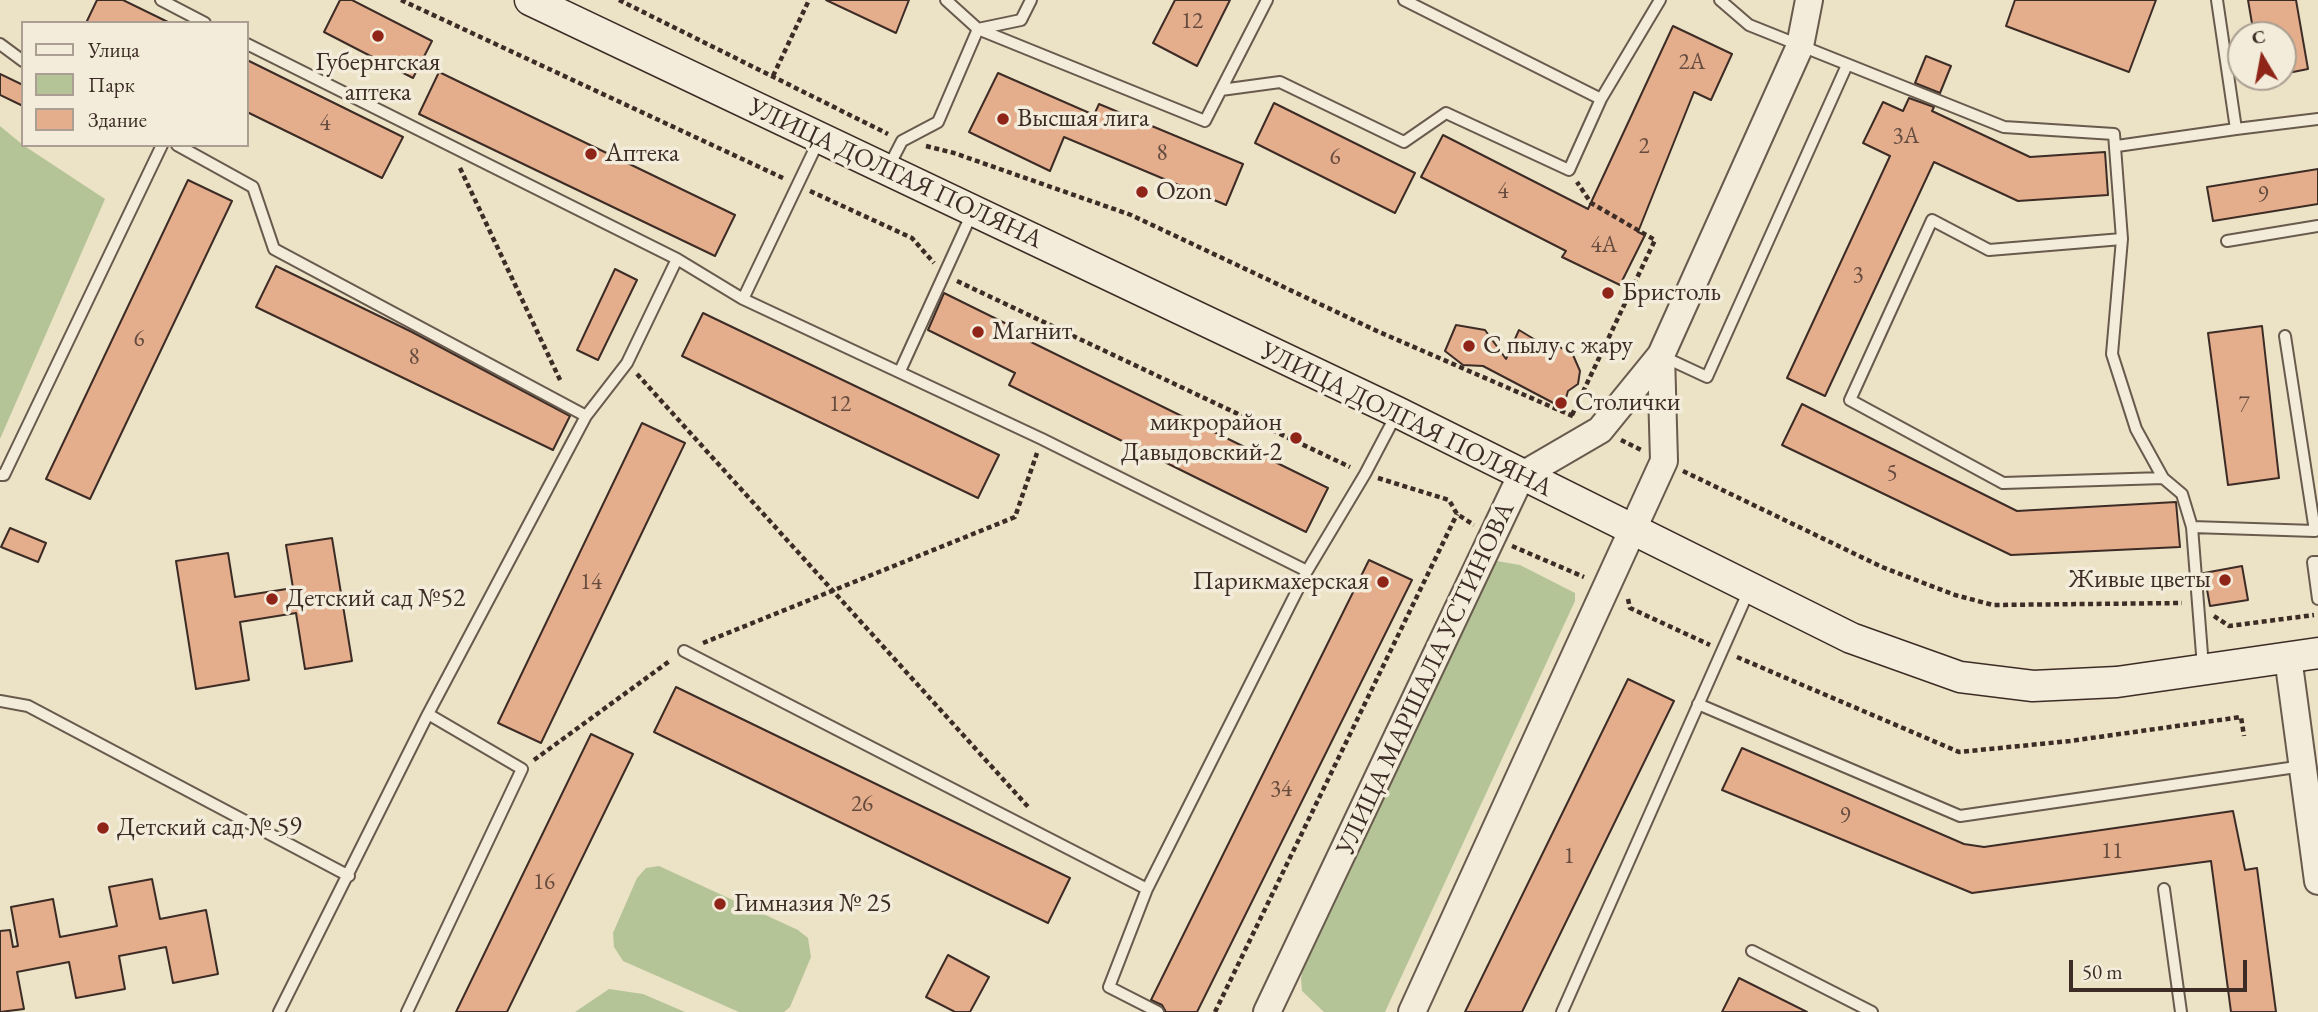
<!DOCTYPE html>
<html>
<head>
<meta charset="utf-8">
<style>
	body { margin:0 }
	#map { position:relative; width:2318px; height:1012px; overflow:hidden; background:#ece2c6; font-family:"EB Garamond",serif }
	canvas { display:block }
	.legend { position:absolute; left:21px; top:21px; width:228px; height:126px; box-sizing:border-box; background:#f3ecda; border:2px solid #aa9f92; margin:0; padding:9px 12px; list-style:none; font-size:21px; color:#3c2c25 }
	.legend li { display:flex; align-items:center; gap:14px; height:35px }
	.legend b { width:35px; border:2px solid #aa9f92 }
	.north { position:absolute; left:2227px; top:21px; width:70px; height:70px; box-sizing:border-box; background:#f3ecda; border:2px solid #aa9f92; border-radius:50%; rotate:350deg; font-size:19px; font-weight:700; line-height:28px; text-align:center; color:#3c2c25 }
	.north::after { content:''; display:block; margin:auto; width:24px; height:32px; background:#8f2418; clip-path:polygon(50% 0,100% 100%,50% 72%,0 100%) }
	.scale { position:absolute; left:2069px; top:960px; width:178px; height:32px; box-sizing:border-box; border:4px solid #3c2c25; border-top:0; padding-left:9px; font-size:21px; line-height:24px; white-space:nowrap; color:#3c2c25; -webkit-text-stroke:5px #f3ecda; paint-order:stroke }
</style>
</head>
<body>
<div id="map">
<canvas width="2318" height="1012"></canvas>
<ul class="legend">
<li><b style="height:9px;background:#f3ecda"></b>Улица</li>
<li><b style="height:19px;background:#b4c497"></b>Парк</li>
<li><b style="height:19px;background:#e4ad8c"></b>Здание</li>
</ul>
<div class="north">С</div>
<div class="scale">50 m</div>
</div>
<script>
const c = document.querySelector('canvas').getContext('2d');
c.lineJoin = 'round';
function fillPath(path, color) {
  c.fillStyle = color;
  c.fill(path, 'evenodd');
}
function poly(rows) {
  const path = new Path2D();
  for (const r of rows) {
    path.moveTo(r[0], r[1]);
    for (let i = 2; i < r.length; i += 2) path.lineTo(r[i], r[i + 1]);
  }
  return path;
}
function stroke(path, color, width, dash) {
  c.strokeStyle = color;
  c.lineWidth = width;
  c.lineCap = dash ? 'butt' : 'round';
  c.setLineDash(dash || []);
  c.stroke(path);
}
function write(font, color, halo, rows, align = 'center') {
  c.font = font + ' "EB Garamond",serif';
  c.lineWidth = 7;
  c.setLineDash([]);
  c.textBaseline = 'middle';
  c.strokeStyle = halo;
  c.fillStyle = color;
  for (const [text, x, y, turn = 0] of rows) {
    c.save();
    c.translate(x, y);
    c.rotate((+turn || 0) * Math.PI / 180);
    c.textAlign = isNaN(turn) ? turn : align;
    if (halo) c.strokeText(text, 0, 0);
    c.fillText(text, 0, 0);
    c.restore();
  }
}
fillPath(poly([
	[0,126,23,145,105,199,0,439],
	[1497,561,1520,565,1575,593,1575,601,1385,1012,1324,1012,1302,991,1301,978,1309,945,1488,574],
	[659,866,798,930,808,938,811,957,790,1007,784,1012,739,1012,623,961,614,947,613,933,637,878,646,868],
	[609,989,643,994,685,1012,575,1012]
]), '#b4c497');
const building = poly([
	[97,0,123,0,170,23,86,23,97,0],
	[340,0,352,0,432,41,413,78,324,32,340,0],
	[826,0,909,0,896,33,826,0],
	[1175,0,1230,0,1197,66,1153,43,1175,0],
	[2015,0,2156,0,2129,72,2006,26,2015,0],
	[2248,0,2296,0,2308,69,2283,74,2283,35,2254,35,2248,0],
	[1673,26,1732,54,1711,100,1694,92,1638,232,1645,235,1620,285,1562,257,1566,251,1421,177,1443,135,1588,209,1673,26],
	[1926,56,1951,66,1940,93,1915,83,1926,56],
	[247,60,403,137,382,178,247,112,247,60],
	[439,72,735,215,715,256,419,114,439,72],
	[998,73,1094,115,1099,104,1243,164,1226,205,1064,137,1050,171,969,132,998,73],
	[0,74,23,85,23,106,0,95,0,74],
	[1909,98,1934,107,1932,111,2030,157,2105,152,2108,195,2018,201,1934,162,1825,396,1787,378,1890,156,1863,143,1883,102,1903,111,1909,98],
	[1274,103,1415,173,1395,213,1255,143,1274,103],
	[2318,169,2318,204,2213,221,2207,187,2318,169],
	[188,180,232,201,90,499,46,479,188,180],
	[276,266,412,332,570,416,553,450,256,307,276,266],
	[615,269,637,280,598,360,577,350,615,269],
	[944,293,1031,336,1029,341,1328,488,1306,532,1009,385,1015,373,928,330,944,293],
	[703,313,999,455,978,498,682,356,703,313],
	[1456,325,1485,330,1506,359,1519,330,1547,347,1558,346,1573,355,1580,371,1578,384,1568,391,1563,408,1483,366,1463,365,1445,351,1456,325],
	[2262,326,2279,478,2228,485,2208,333,2262,326],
	[1802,404,2017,511,2176,502,2180,547,2011,555,1782,445,1802,404],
	[642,423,685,443,541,743,498,723,642,423],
	[10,528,46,543,38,562,1,547,10,528],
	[332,538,352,661,305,669,296,613,240,622,249,680,196,689,176,561,228,553,235,597,293,588,286,545,332,538],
	[1369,560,1412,580,1197,1012,1166,1012,1162,1005,1151,1000,1369,560],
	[2242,566,2248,600,2210,606,2204,573,2242,566],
	[1628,679,1674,701,1522,1012,1465,1012,1628,679],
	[676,687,1070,878,1048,923,654,732,676,687],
	[591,734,633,754,507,1012,456,1012,591,734],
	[1742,748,1964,844,1984,847,2233,811,2245,870,2257,868,2276,1012,2231,1012,2211,861,1972,893,1722,790,1742,748],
	[152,879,160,919,206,910,218,974,173,983,166,947,119,956,125,989,76,998,69,962,17,972,24,1009,0,1012,0,931,10,930,13,947,18,946,11,907,53,899,60,937,117,926,109,887,152,879],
	[948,955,989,977,970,1012,955,1012,926,997,948,955],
	[1739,978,1807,1012,1722,1012,1739,978]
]);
fillPath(building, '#e4ad8c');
stroke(building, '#3c2c25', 2);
const service = poly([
	[161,0,205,23],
	[1404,0,1601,99],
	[1720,0,1749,25,2004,127,2114,134,2122,239,2112,354,2136,429,2163,478,2182,494,2192,527,2203,667],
	[2217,0,2236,129,2318,119],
	[978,29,1205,121,1267,0],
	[978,29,1021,20,1031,0],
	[0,44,23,61],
	[247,44,677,259,743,299,1042,439,1307,571],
	[1221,90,1280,82,1404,142,1446,113,1569,170,1601,99,1660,0],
	[177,145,253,187,274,249,586,416],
	[2117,146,2236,129],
	[888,168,902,141,938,122,978,29,946,0],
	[2122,239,1989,250,1932,220,1850,400,2003,483,2163,478],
	[2227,241,2318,226],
	[743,299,819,140],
	[1664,357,1707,377,1847,65],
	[900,371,973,211],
	[0,475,4,475,162,145],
	[2192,527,2315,531,2285,336],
	[2318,562,2313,562,2318,599],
	[684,651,1147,889,1307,571,1365,474,1396,415],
	[0,701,28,706,349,876],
	[1698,704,1960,816,2303,766],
	[1147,889,1109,987,1158,1012],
	[2164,889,2181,1012],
	[1752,951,1872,1012],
	[279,1012,428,714],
	[407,1012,522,769,428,714,586,416,627,363,677,259],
	[1562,1012,1750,588]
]);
const tertiary = poly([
	[2288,657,2318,881],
	[1267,1012,1521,476,1600,430,1661,355,1800,46,1809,0],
	[1412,1012,1664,461,1661,355]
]);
const secondary = poly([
	[530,0,1397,412,1851,638,1960,677,2033,686,2117,682,2318,653]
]);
stroke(service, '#685a4d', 14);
stroke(tertiary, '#685a4d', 30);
stroke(secondary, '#3c2c25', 33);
stroke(poly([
	[401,0,783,178],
	[619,0,888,134],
	[773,76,809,0],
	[926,146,954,153,1131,215,1377,331,1575,417],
	[460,168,561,382],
	[810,191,912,238,934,263],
	[957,281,1350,467],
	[637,374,1030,809],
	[1572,415,1655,240,1591,203,1577,182],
	[1621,440,1641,450],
	[1683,471,1882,567,1955,595,1993,605,2182,603],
	[1378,478,1449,500,1457,514,1474,525],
	[1512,546,1584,577],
	[1628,599,1630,608,1710,645],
	[2214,616,2229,626,2314,615],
	[703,643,1015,517,1037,453],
	[1737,657,1959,752,2070,741,2241,717,2244,736],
	[534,760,671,660],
	[1215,1012,1457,514]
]), '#3c2c25', 4.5, [5, 3.5]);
stroke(service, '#f3ecda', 10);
stroke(tertiary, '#f3ecda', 26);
stroke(secondary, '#f3ecda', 30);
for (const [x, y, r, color] of [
	[378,36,7,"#8f2418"],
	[1003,119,7,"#8f2418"],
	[591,154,7,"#8f2418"],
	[1142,192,7,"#8f2418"],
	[1608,293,7,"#8f2418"],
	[978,332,7,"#8f2418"],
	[1469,346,7,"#8f2418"],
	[1561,403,7,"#8f2418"],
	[1296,438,7,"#8f2418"],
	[2225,580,7,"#8f2418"],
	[1383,582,7,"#8f2418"],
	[272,599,7,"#8f2418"],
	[103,828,7,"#8f2418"],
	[720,904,7,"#8f2418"]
]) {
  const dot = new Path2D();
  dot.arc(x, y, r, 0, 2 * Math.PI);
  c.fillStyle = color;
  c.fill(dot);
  stroke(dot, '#f3ecda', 2.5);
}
write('23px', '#664c3f', null, [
	["12",1192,22],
	["2А",1692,63],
	["4",325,124],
	["3А",1906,137],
	["2",1644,147],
	["8",1162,154],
	["6",1335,158],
	["4",1503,192],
	["9",2263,196],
	["4А",1604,246],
	["3",1858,276],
	["6",139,340],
	["8",414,358],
	["12",840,405],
	["7",2244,406],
	["5",1892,474],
	["14",591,583],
	["34",1281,790],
	["26",862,805],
	["9",1845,817],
	["11",2112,852],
	["1",1569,857],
	["16",544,883]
]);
write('26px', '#3c2c25', '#f3ecda', [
	["Губернгская",378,63,"center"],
	["аптека",378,93,"center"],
	["Высшая лига",1017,119],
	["Аптека",605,154],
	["Ozon",1156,192],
	["Бристоль",1622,293],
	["Магнит",992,332],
	["C пылу с жару",1483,346],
	["Столички",1575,403],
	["микрорайон",1282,423,"right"],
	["Давыдовский-2",1282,453,"right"],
	["Живые цветы",2211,580,"right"],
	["Парикмахерская",1369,582,"right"],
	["Детский сад №52",286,599],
	["Детский сад № 59",117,828],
	["Гимназия № 25",734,904]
], 'left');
write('26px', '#3c2c25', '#f3ecda', [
	["УЛИЦА ДОЛГАЯ ПОЛЯНА",895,174,25],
	["УЛИЦА ДОЛГАЯ ПОЛЯНА",1406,420,26],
	["УЛИЦА МАРШАЛА УСТИНОВА",1426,679,-65]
]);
</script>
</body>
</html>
